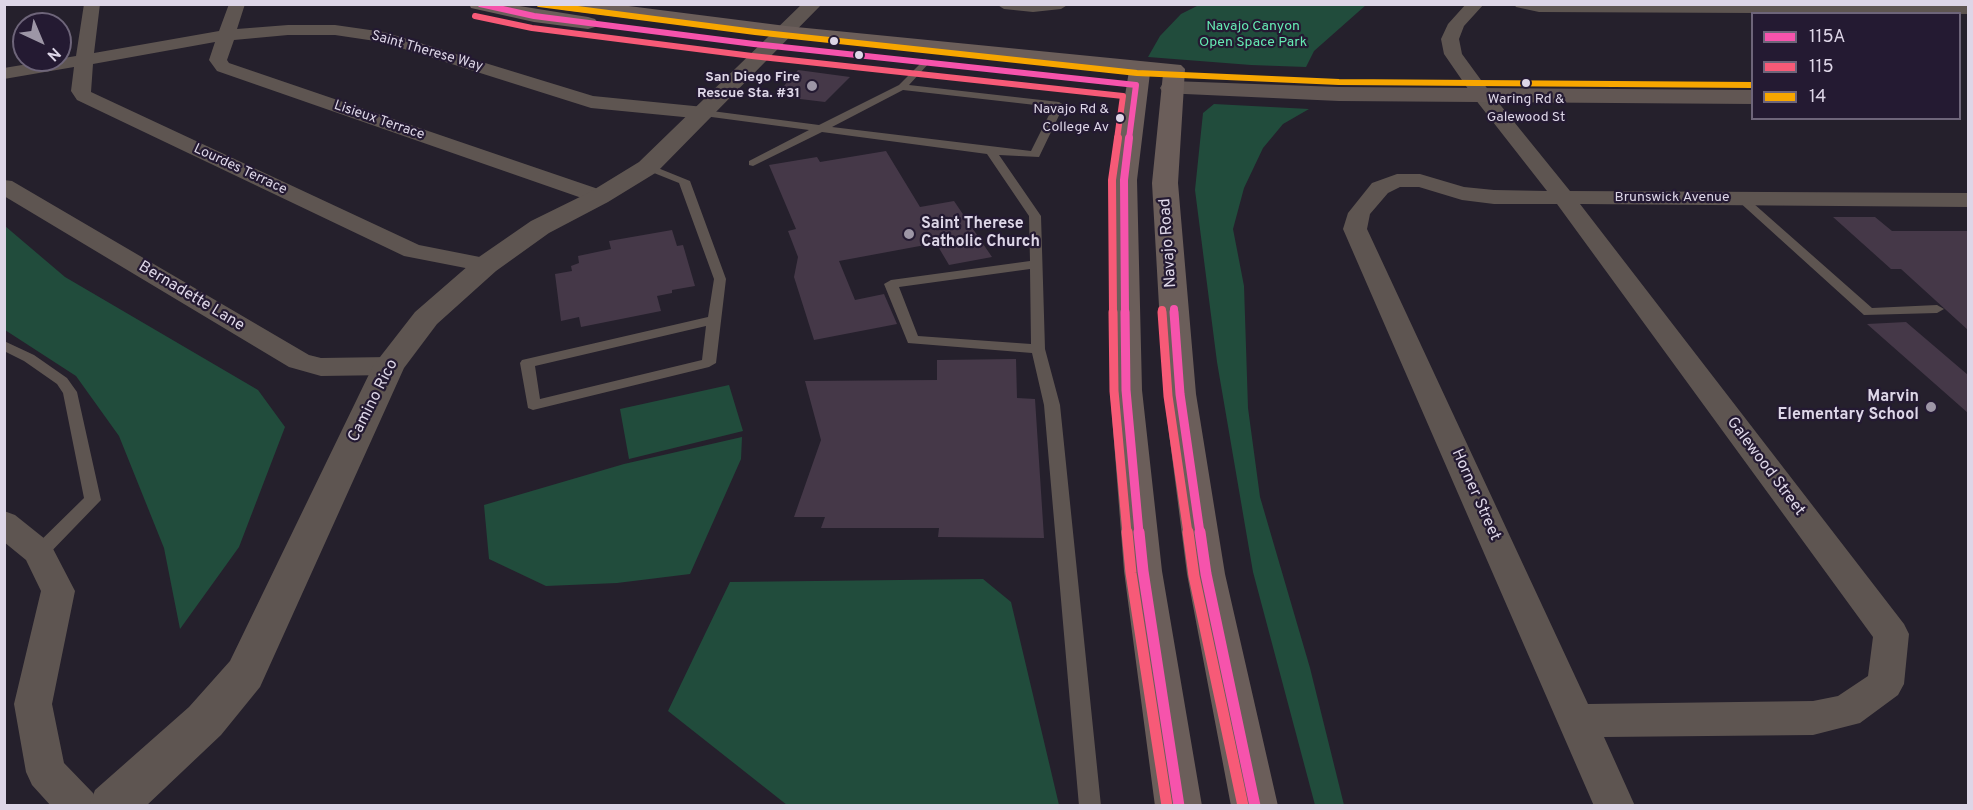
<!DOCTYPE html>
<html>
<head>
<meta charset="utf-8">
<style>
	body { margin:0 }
	#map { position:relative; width:1973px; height:810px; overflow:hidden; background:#25202c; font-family:Overpass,sans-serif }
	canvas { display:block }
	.frame { position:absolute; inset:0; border:6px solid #ddd6e7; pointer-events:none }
	.legend { position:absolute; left:1751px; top:12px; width:210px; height:108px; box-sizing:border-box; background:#241a32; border:2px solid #6e657a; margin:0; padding:8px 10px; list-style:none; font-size:18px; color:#ddd6e7 }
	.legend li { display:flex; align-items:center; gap:12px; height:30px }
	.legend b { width:30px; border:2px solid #6e657a }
	.north { position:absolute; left:12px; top:12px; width:60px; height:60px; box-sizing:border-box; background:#241a32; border:2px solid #6e657a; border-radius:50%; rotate:136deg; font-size:16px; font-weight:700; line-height:24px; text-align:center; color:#ddd6e7 }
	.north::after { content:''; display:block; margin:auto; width:21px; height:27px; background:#9d96a6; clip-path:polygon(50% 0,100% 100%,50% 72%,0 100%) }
</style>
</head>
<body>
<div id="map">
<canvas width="1973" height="810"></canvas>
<div class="frame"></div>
<ul class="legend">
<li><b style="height:8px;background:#f653ac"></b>115A</li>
<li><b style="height:8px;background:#f75a77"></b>115</li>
<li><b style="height:8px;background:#f7a600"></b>14</li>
</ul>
<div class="north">N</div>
</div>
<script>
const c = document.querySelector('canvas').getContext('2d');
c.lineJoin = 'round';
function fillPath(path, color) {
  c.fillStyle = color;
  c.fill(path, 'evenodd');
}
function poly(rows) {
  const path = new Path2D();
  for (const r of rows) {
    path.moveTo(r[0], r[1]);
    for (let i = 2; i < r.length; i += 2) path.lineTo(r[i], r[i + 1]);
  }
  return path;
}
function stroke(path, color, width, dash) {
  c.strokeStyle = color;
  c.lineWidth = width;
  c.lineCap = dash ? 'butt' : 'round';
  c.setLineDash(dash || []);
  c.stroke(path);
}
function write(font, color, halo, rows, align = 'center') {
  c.font = font + ' Overpass,sans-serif';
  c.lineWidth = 4.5;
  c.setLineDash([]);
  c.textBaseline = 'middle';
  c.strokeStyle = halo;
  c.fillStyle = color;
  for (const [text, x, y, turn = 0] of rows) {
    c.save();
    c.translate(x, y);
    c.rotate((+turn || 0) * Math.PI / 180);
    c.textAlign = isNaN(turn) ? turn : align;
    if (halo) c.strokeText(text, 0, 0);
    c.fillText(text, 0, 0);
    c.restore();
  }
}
fillPath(poly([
	[1201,4,1366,4,1366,5,1314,51,1306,67,1251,65,1148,57,1160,36,1181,14],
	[1214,104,1309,109,1283,124,1263,148,1244,188,1233,229,1244,286,1248,408,1260,497,1310,668,1344,805,1315,805,1253,572,1217,362,1195,190,1203,113],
	[5,226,65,277,258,390,285,427,239,547,180,629,164,548,119,436,76,376,5,330],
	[729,385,743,431,629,459,620,409],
	[742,437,741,459,690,574,617,583,546,586,489,559,484,505,624,464],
	[983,579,1011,602,1059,805,787,805,668,711,730,582]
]), '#214c3c');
fillPath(poly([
	[798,70,850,77,825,102,775,96],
	[886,151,920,207,954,201,992,257,949,265,936,243,839,261,855,300,884,294,897,324,814,340,794,277,798,257,788,231,796,229,769,165,817,157,820,162],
	[1833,217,1875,217,1892,231,1968,231,1968,330,1901,269,1891,269],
	[672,230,677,246,683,245,695,286,672,290,672,293,657,296,661,311,581,327,579,317,561,321,555,274,572,271,571,266,579,263,578,256,611,249,609,241],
	[1906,322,1968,375,1968,413,1867,324],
	[1016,359,1017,398,1035,399,1044,538,938,537,939,528,821,528,825,517,794,517,821,440,805,381,937,380,937,360]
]), '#453848');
fillPath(poly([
	[925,59,930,62,909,85,1059,102,1064,105,1039,157,999,155,1041,216,1045,349,1060,405,1101,806,1079,806,1044,405,1032,353,908,343,884,284,891,280,1030,261,1029,216,987,154,822,132,753,166,749,165,749,161,809,130,704,116,699,113,704,110,819,125,899,85,925,59],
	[903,90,1053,107,1031,151,832,127,903,90],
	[1030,269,1031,344,918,336,899,287,1030,269],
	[648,164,690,181,726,279,716,363,709,367,533,410,528,408,520,363,522,360,708,317,714,279,679,183,644,169,642,167,648,164],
	[706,326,702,360,540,399,535,366,706,326],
	[1741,194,1745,196,1872,308,1937,305,1944,309,1937,313,1864,315,1737,200,1735,198,1741,194],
	[4,341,34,355,67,378,77,392,101,500,44,559,38,561,32,559,29,554,32,549,84,498,63,393,57,384,24,361,4,351,4,341]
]), '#5e5551');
fillPath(poly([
	[84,4,100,4,94,53,219,31,229,4,245,4,237,29,288,25,335,25,384,32,593,96,704,107,711,109,714,113,711,117,704,119,591,108,382,42,335,35,288,35,234,40,227,60,229,63,607,192,610,197,607,202,599,204,217,71,209,60,215,42,93,64,91,92,419,245,495,260,498,265,495,270,486,272,404,256,77,100,71,91,74,67,4,79,4,68,76,56,84,4],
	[996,4,1069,4,1061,9,1033,12,1004,9,996,4],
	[1466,4,1484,4,1464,26,1459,39,1462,54,1489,91,1570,191,1968,193,1968,207,1580,204,1904,624,1909,634,1904,684,1898,695,1860,723,1813,735,1604,737,1635,806,1594,806,1343,229,1348,213,1372,183,1397,174,1420,174,1464,187,1494,190,1547,191,1475,99,1444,54,1441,39,1448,24,1466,4],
	[1400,187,1419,187,1462,200,1494,204,1557,204,1873,637,1868,676,1838,696,1813,701,1588,704,1367,229,1370,214,1388,193,1400,187],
	[1514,4,1968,4,1968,14,1539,12,1516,7,1514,4],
	[4,180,12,181,309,355,321,358,389,357,399,360,403,366,399,372,389,375,321,376,289,367,4,196,4,180],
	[4,511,15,515,50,543,75,591,52,704,64,763,93,793,99,806,51,806,32,785,26,772,14,704,41,591,26,560,4,542,4,511]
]), '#5e5551');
fillPath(poly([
	[802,4,822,4,657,172,608,202,549,233,496,271,437,324,404,368,260,687,221,735,146,806,89,806,95,790,189,707,230,661,373,366,415,312,476,259,531,221,590,192,639,162,802,4]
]), '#5e5551');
fillPath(poly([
	[1171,81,1339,87,1752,90,1752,104,1339,101,1163,93,1160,88,1163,83,1171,81]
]), '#615653');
fillPath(poly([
	[469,4,507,4,588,17,595,19,598,23,595,27,588,29,534,22,471,8,469,4],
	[555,4,613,4,786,26,1181,65,1185,69,1178,183,1196,394,1225,574,1278,806,1231,806,1187,574,1164,394,1152,183,1163,74,1150,73,1137,180,1142,390,1162,571,1202,806,1155,806,1124,571,1110,390,1111,180,1129,71,786,38,564,10,557,8,555,4]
]), '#6b5e5a');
stroke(poly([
	[480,4,534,16,754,44,1136,85,1129,139]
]), '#f653ac', 6);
stroke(poly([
	[1174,309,1174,313],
	[1125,313,1124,180,1129,138]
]), '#f653ac', 8);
stroke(poly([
	[1125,312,1126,390,1139,533],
	[1174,312,1180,394,1200,533]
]), '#f653ac', 9);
stroke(poly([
	[1139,532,1143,571,1179,806],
	[1200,532,1206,574,1255,806]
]), '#f653ac', 11);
stroke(poly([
	[475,16,532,28,752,56,1123,96,1117,139]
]), '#f75a77', 6);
stroke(poly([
	[1162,310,1162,313],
	[1113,313,1112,180,1118,138]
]), '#f75a77', 8);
stroke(poly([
	[1113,312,1114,391,1127,533],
	[1162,312,1168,396,1188,533]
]), '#f75a77', 9);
stroke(poly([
	[1127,532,1131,573,1167,806],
	[1188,532,1194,576,1243,806]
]), '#f75a77', 11);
stroke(poly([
	[539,4,755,32,1137,73,1339,82,1752,85]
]), '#f7a600', 6);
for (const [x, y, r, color] of [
	[834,41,5,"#ddd6e7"],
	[859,55,5,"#ddd6e7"],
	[1526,83,5,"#ddd6e7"],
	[812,86,6,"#9d96a6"],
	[1120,118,5,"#ddd6e7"],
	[909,234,6,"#9d96a6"],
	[1931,407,6,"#9d96a6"]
]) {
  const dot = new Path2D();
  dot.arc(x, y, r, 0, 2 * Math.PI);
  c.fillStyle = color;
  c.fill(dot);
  stroke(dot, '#241a32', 2);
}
write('14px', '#65ebb3', '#241a32', [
	["Navajo Canyon",1253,27],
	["Open Space Park",1253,43]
]);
write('14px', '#ddd6e7', '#241a32', [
	["Saint Therese Way",427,52,16],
	["Lisieux Terrace",379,121,19],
	["Lourdes Terrace",240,170,25],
	["Brunswick Avenue",1672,198]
]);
write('bold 14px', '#ddd6e7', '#241a32', [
	["San Diego Fire",800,78],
	["Rescue Sta. #31",800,94]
], 'right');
write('14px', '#ddd6e7', '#241a32', [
	["Waring Rd &",1526,100],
	["Galewood St",1526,118],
	["Navajo Rd &",1109,110,"right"],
	["College Av",1109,128,"right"]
]);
write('bold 16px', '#ddd6e7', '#241a32', [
	["Saint Therese",921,225],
	["Catholic Church",921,243],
	["Marvin",1919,398,"right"],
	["Elementary School",1919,416,"right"]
], 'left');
write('16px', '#ddd6e7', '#241a32', [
	["Navajo Road",1169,243,-94],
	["Bernadette Lane",191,297,31],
	["Camino Rico",374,401,-63],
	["Galewood Street",1765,467,53],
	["Horner Street",1475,495,66]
]);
</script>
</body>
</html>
